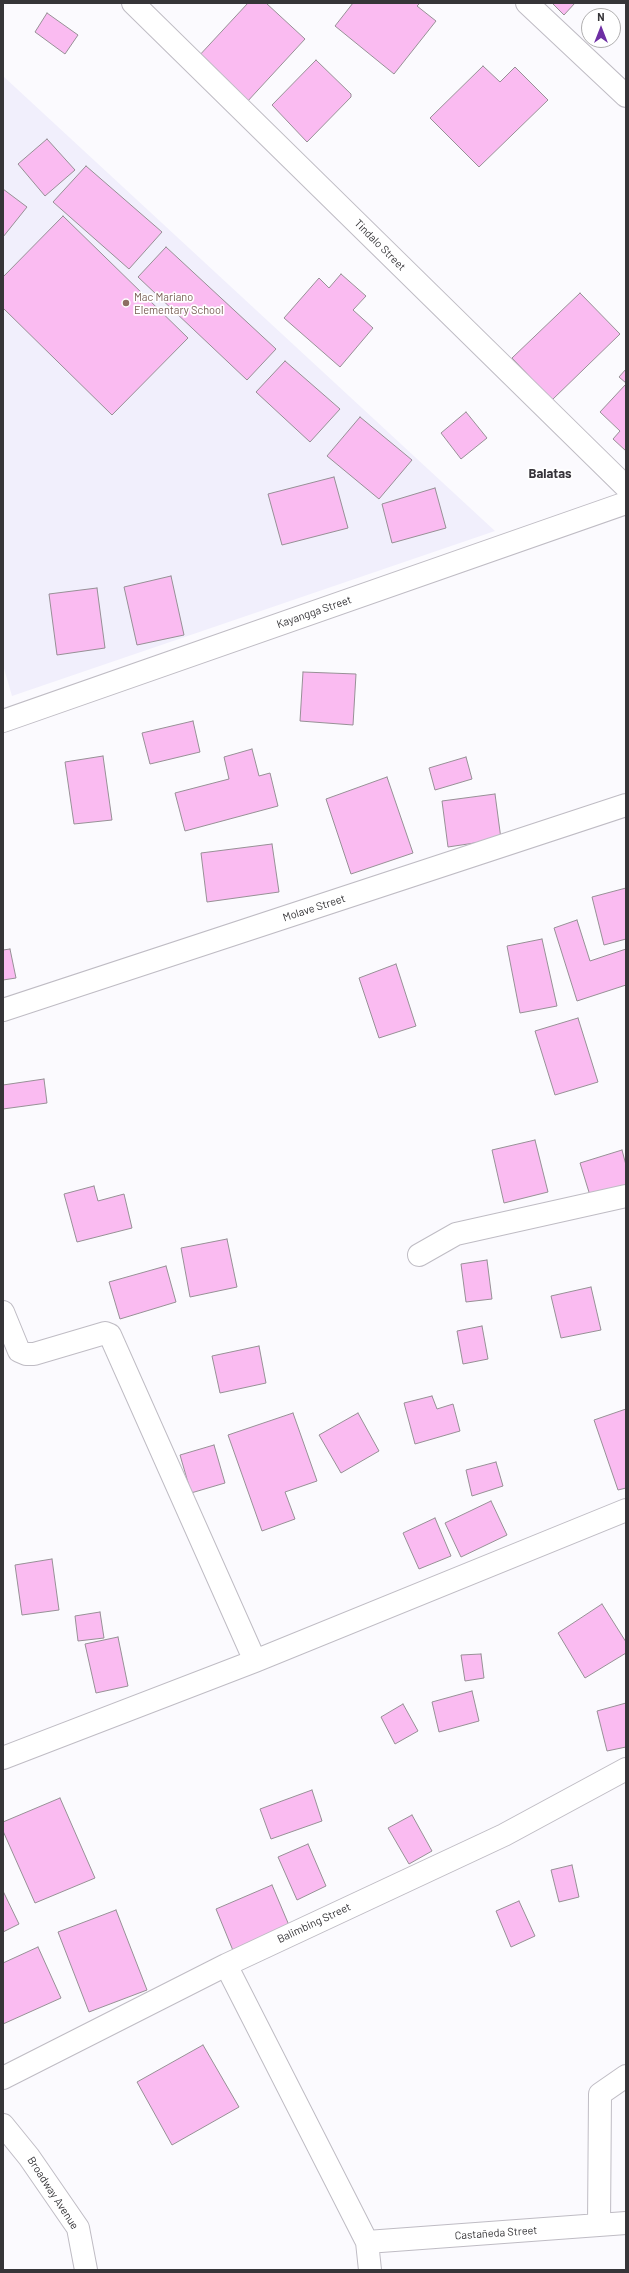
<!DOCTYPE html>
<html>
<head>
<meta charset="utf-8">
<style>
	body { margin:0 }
	#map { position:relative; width:629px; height:2273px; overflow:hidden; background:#fbfafe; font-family:Barlow,sans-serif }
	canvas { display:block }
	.frame { position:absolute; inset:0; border:4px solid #363538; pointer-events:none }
	.north { position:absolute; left:581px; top:8px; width:40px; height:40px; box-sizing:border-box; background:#fff; border:1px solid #afaeaf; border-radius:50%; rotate:0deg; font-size:11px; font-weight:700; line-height:16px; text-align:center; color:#363538 }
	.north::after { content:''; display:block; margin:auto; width:14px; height:18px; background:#6e2fa4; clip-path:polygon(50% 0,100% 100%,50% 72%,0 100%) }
</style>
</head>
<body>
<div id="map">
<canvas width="629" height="2273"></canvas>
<div class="frame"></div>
<div class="north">N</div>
</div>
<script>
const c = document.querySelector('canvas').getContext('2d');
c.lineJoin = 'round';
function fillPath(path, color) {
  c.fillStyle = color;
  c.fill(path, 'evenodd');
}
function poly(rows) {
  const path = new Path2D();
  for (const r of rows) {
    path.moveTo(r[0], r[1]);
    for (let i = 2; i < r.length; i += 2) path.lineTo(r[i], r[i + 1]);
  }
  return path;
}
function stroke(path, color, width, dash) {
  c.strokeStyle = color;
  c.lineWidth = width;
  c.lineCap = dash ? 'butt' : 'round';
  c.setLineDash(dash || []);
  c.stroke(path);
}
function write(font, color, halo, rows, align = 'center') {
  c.font = font + ' Barlow,sans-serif';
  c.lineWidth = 3.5;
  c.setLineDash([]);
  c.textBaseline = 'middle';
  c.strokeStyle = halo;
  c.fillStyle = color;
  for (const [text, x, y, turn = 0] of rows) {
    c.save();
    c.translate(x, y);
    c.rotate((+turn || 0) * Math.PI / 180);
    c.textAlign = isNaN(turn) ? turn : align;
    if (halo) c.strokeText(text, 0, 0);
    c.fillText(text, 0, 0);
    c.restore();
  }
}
fillPath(poly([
	[3,76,495,531,12,696,3,665]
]), '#f1effc');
const building = poly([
	[248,3,266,3,305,39,246,103,197,58,248,3],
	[353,3,420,3,417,6,436,21,394,74,335,26,353,3],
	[552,3,575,3,564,15,552,3],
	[47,13,78,35,65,54,35,32,47,13],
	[316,60,351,94,351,97,307,142,272,105,316,60],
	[483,66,500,82,515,67,548,100,479,167,430,118,483,66],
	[47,139,75,170,45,196,18,164,47,139],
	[86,166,162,232,129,269,53,202,86,166],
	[3,189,27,207,3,237,3,189],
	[63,216,188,338,112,415,3,308,3,277,63,216],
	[166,247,276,349,247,380,138,277,166,247],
	[341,274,366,296,353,310,373,328,340,367,284,318,319,278,329,288,341,274],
	[580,293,620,334,552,400,512,358,580,293],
	[285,361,340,409,310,442,256,392,285,361],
	[626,369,626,383,619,377,626,369],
	[626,384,626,451,613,439,620,431,600,412,626,384],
	[466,412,487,438,461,459,441,433,466,412],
	[360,417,412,460,379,499,327,456,360,417],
	[334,477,348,528,282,545,268,494,334,477],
	[435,488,446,528,392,543,382,504,435,488],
	[171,576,184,635,137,645,124,587,171,576],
	[97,588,105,648,57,655,49,594,97,588],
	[303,672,356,674,353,725,300,721,303,672],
	[193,721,200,752,150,764,142,733,193,721],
	[252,749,259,776,270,773,278,806,185,831,175,793,229,779,224,757,252,749],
	[103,756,112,820,74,824,65,762,103,756],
	[466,757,472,779,435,790,429,768,466,757],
	[387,777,413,853,351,874,326,799,387,777],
	[495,794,501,839,448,847,442,801,495,794],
	[272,844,279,892,207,902,201,853,272,844],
	[626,888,626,939,604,945,592,897,626,888],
	[577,920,590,961,626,949,626,985,577,1001,554,928,577,920],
	[542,939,557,1006,520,1013,507,946,542,939],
	[10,949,16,978,3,980,3,950,10,949],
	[396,964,416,1026,379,1038,359,978,396,964],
	[578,1018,598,1082,555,1095,535,1031,578,1018],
	[44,1079,47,1103,3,1109,3,1085,44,1079],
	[535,1140,548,1192,504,1203,492,1150,535,1140],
	[622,1150,626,1165,626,1192,592,1202,580,1163,622,1150],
	[94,1186,98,1201,124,1194,132,1228,77,1242,64,1194,94,1186],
	[227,1239,237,1287,190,1297,181,1248,227,1239],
	[487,1260,492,1299,466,1302,461,1264,487,1260],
	[166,1266,176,1302,120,1319,109,1282,166,1266],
	[591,1287,601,1330,561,1338,551,1296,591,1287],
	[482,1326,488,1359,463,1364,457,1331,482,1326],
	[259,1346,266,1383,220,1393,212,1356,259,1346],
	[432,1396,437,1409,453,1404,460,1431,415,1444,404,1403,432,1396],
	[626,1409,626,1488,618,1490,594,1420,626,1409],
	[293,1413,317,1481,285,1492,295,1519,262,1531,228,1435,293,1413],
	[358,1413,379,1451,341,1473,319,1435,358,1413],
	[214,1445,225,1483,191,1493,180,1455,214,1445],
	[496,1462,503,1486,472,1496,466,1470,496,1462],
	[491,1501,507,1535,461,1557,445,1523,491,1501],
	[435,1518,451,1556,419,1569,403,1533,435,1518],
	[52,1559,59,1610,22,1615,15,1565,52,1559],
	[602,1604,626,1642,626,1653,585,1678,558,1633,602,1604],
	[100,1612,104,1638,78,1641,75,1616,100,1612],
	[118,1637,128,1686,96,1693,85,1644,118,1637],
	[481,1654,484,1678,465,1681,461,1655,481,1654],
	[472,1691,479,1721,439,1732,432,1702,472,1691],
	[626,1703,626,1747,607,1751,597,1711,626,1703],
	[403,1704,418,1731,395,1744,381,1717,403,1704],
	[312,1790,322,1821,271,1839,260,1809,312,1790],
	[60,1798,95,1878,35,1903,3,1831,3,1822,60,1798],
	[412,1815,432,1851,409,1864,388,1828,412,1815],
	[308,1844,326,1886,297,1900,278,1857,308,1844],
	[572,1865,579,1897,559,1902,551,1870,572,1865],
	[272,1885,291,1930,234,1953,216,1909,272,1885],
	[3,1891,19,1924,3,1932,3,1891],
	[519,1901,535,1936,511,1947,496,1911,519,1901],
	[116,1910,147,1990,89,2012,58,1932,116,1910],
	[38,1947,61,1998,3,2024,3,1963,38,1947],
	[203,2045,239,2107,172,2145,137,2082,203,2045]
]);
fillPath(building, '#fabbf1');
stroke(building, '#979096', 1);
const street = poly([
	[133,3,626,487],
	[527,3,626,96],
	[3,721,626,503],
	[3,1010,626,805],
	[419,1255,456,1234,626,1196],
	[3,1312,19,1351,26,1354,34,1354,105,1333,110,1335,255,1661],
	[3,1758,255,1661,626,1510],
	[226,1965,367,2242,370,2270],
	[3,2078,226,1965,504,1835,626,1769],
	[3,2125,29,2157,78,2228,86,2270],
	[599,2225,600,2094,626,2076],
	[367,2242,626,2223]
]);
stroke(street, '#bfbcc4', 24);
stroke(street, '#fff', 22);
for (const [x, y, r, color] of [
	[126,303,4,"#8d6e63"]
]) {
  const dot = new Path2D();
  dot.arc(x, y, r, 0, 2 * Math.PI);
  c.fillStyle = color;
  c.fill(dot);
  stroke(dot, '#fff', 1.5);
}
write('11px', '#363538', '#fff', [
	["Tindalo Street",380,245,45],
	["Kayangga Street",314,612,-19],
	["Molave Street",314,908,-18],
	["Balimbing Street",314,1923,-25],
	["Broadway Avenue",53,2193,57],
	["Castañeda Street",496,2233,-4]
]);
write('11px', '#785e54', '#fff', [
	["Mac Mariano",134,297],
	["Elementary School",134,310]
], 'left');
write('bold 13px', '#37343a', '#fff', [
	["Balatas",550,474]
]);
</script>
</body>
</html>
